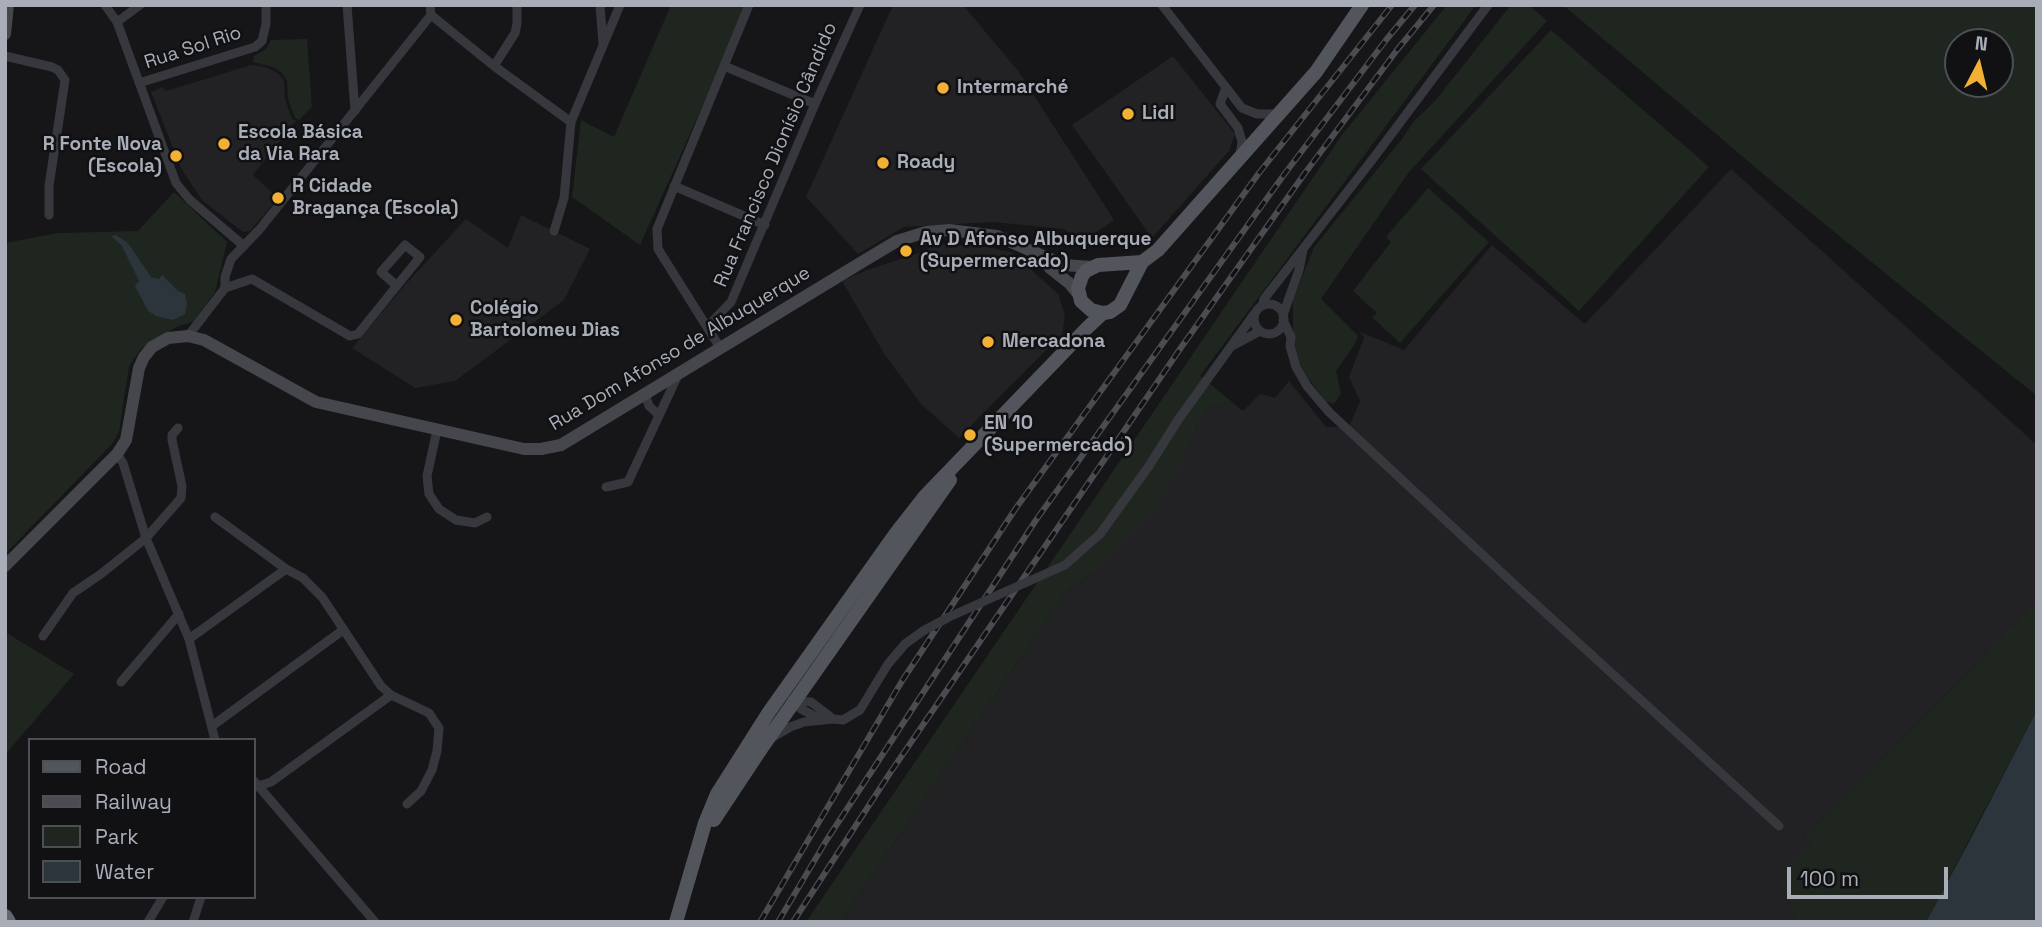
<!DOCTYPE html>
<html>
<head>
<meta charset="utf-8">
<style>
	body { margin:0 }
	#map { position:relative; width:2042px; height:927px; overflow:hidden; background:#161618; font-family:"Space Grotesk",sans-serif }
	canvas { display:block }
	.frame { position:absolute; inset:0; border:7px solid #a8adb8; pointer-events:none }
	.legend { position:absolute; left:28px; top:738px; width:228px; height:161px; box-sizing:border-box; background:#111113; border:2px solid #4d4f55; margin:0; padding:9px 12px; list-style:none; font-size:21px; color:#a8adb8 }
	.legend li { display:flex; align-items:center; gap:14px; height:35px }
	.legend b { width:35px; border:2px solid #4d4f55 }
	.north { position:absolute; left:1944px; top:28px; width:70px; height:70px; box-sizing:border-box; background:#111113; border:2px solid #4d4f55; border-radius:50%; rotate:7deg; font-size:19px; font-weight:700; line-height:28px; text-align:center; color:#a8adb8 }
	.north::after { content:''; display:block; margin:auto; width:24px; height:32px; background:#f2b134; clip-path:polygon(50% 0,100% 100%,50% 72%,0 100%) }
	.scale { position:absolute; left:1787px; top:867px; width:161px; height:32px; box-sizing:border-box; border:4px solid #a8adb8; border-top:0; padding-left:9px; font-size:21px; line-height:24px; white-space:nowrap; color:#a8adb8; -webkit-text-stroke:5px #111113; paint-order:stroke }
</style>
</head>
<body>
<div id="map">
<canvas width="2042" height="927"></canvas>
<div class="frame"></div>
<ul class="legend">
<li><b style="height:9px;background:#53555c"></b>Road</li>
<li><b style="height:9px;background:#4a4c52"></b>Railway</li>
<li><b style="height:19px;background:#1e261f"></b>Park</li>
<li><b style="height:19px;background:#2c353c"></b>Water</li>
</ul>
<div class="north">N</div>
<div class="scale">100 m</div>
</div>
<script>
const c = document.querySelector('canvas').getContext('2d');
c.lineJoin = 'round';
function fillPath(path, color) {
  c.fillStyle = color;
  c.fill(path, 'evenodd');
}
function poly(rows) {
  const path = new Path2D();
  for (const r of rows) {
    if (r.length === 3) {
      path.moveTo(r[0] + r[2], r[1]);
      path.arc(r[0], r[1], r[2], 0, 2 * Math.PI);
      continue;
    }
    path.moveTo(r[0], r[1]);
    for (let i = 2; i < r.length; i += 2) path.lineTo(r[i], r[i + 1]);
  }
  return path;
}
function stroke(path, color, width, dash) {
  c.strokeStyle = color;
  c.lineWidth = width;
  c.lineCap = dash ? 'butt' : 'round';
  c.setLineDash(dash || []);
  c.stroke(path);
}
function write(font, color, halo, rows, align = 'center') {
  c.font = font + ' "Space Grotesk",sans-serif';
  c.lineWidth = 5;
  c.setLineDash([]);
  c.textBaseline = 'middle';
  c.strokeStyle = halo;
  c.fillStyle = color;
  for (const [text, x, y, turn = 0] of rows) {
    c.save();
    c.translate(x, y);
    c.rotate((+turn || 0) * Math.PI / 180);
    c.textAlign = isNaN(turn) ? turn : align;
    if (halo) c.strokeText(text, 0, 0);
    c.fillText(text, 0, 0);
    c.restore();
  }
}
fillPath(poly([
	[893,5,963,5,1019,72,1114,220,1084,241,1063,229,993,222,904,227,858,254,806,197],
	[1173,56,1235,134,1229,151,1152,238,1072,125],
	[251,65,266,67,279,74,284,80,285,100,292,118,296,121,253,175,278,198,250,231,243,232,203,201,192,185,181,168,151,92,162,87,166,91],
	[1731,169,2037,445,2037,601,1827,816,1803,835,1813,844,1798,912,1790,922,840,922,1064,594,1090,575,1184,459,1197,426,1209,407,1232,402,1243,411,1260,394,1275,398,1289,381,1326,427,1349,427,1360,401,1349,377,1364,338,1360,332,1404,350,1492,245,1585,324],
	[521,215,590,249,564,300,455,381,415,388,352,348,405,285,466,219,508,248],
	[934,244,988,247,1013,253,1058,294,1065,315,1062,337,1046,350,959,438,921,404,885,355,842,281,867,270,925,251]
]), '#222225');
fillPath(poly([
	[671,5,748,5,640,245,572,197,581,120,614,137],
	[1447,5,1476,5,1200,376,1232,402,1209,407,1197,426,1184,459,1152,510,1090,575,1064,594,840,922,806,922,1342,135],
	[1511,5,1529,5,1547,21,1409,172,1321,299,1358,336,1355,344,1336,371,1341,394,1334,404,1326,401,1306,376,1293,349,1293,299,1314,247,1402,139,1414,121,1435,101],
	[1563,5,2037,5,2037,396,1780,188],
	[1958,42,2000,42,2000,84,1958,84],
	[1551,30,1709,167,1579,311,1421,169],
	[307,39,312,107,299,120,295,118,288,99,287,81,282,73,273,67,253,62,254,56,266,49,271,40],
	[1428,188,1489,242,1400,343,1372,317,1377,313,1353,291,1391,242,1386,237],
	[174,192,227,242,215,292,194,321,176,327,141,349,129,366,119,432,112,444,5,554,5,243,58,233,138,231],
	[2037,601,2037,710,1926,922,1790,922,1798,911,1778,883,1813,845,1803,835,1827,816],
	[5,632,74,674,5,755]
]), '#1e261f');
fillPath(poly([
	[116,235,128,243,151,277,159,279,162,275,178,291,185,294,187,303,185,314,173,320,156,316,148,311,135,286,139,281,122,246,111,236],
	[2037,710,2037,922,1926,922,1971,838]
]), '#2c353c');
stroke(poly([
	[105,5,117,22,176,183,190,200,244,246],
	[347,5,355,111],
	[600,5,603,44],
	[1162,5,1242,108,1257,114,1279,114],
	[431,15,494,66,571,122],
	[117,22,140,5],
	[5,56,52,67,58,70,65,80,49,186,49,215],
	[494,66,515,33,517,24,517,5],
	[724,66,815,104],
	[139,83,255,47,262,41,266,24,266,5],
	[1226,87,1220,104,1238,128,1242,142,1240,155],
	[674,186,765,225],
	[554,231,564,198,571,122,620,5],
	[225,288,225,277,231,259,259,230,431,15,430,5],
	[1269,319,15],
	[1262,306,1264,299,1372,160,1488,5],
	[1283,315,1299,270,1303,250],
	[1283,320,1291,337,1290,346,1296,367,1307,386,1329,412,1515,585,1779,826],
	[707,327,658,249,657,229,749,5],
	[188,336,225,288,252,279,350,336,358,334,420,257,405,245,381,272,397,286],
	[1234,345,1260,331],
	[721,349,707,327,731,302,815,104,860,5],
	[645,394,649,406,659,415],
	[437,430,427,476,429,494,439,509,456,520,475,523,487,517],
	[117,454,123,463,146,538,189,639,215,740],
	[1149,466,1178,420,1255,313],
	[606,487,628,482,678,375],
	[215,517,286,569,303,578,322,597,381,686,391,695,429,713,439,728,437,751,432,770,421,791,407,804],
	[43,636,73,593,101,574,146,538,181,498,182,486,172,440,172,435,178,428],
	[189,639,286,569],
	[121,682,179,614],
	[795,698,801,709,818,718],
	[792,700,811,702,832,718],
	[212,726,343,630],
	[773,737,790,727,804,722,833,719],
	[254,781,375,922],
	[255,787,271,782,391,695],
	[148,922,163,897],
	[193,922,201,897]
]), '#37383d', 9);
stroke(poly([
	[5,34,8,5],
	[1044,258,1050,268,1069,283,1079,295],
	[5,566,117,454,126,440,139,368,144,357,152,347,168,338,188,336,204,340,316,402,524,449,541,449,561,445,862,262,897,241,926,232,949,230,997,236,1064,265,1092,267]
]), '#45474d', 12);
stroke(poly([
	[1103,313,1091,310,1081,301,1078,288,1082,276,1086,271,1098,265,1142,262],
	[714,820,763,746,950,480],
	[676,922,705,823,717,794,769,712,896,533,925,496,1087,328,1103,313,1110,312,1120,305,1142,262,1158,250,1316,72,1362,5]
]), '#53555c', 14);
stroke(poly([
	[5,917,8,922]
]), '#63666e', 16);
const rail = poly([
	[760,922,902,681,1016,508,1259,173,1392,5],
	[778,922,826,841,1036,520,1283,176,1386,40,1415,5],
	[793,922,890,773,1180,349,1305,173,1397,50,1434,5]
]);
stroke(rail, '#4a4c52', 6);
stroke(rail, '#111113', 3.5, [10]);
stroke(poly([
	[833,719,843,720,860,710,888,664,905,644,923,631,949,617,1065,565,1100,534,1149,466]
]), '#37383d', 9);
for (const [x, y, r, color] of [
	[943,88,7,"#f2b134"],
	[1128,114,7,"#f2b134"],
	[224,144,7,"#f2b134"],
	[176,156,7,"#f2b134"],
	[883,163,7,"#f2b134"],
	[278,198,7,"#f2b134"],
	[906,251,7,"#f2b134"],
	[456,320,7,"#f2b134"],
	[988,342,7,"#f2b134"],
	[970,435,7,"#f2b134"]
]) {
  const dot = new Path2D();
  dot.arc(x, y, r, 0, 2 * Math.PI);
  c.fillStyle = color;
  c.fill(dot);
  stroke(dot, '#111113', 2.5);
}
write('19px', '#a8adb8', '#111113', [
	["Rua Sol Rio",193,48,-18],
	["Rua Francisco Dionísio Cândido",776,155,-67],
	["Rua Dom Afonso de Albuquerque",680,349,-31]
]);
write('bold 19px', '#a8adb8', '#111113', [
	["Intermarché",957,88],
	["Lidl",1142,114],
	["Escola Básica",238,133],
	["da Via Rara",238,155],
	["R Fonte Nova",162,145,"right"],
	["(Escola)",162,167,"right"],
	["Roady",897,163],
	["R Cidade",292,187],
	["Bragança (Escola)",292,209],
	["Av D Afonso Albuquerque",920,240],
	["(Supermercado)",920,262],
	["Colégio",470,309],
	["Bartolomeu Dias",470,331],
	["Mercadona",1002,342],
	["EN 10",984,424],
	["(Supermercado)",984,446]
], 'left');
</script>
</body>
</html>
